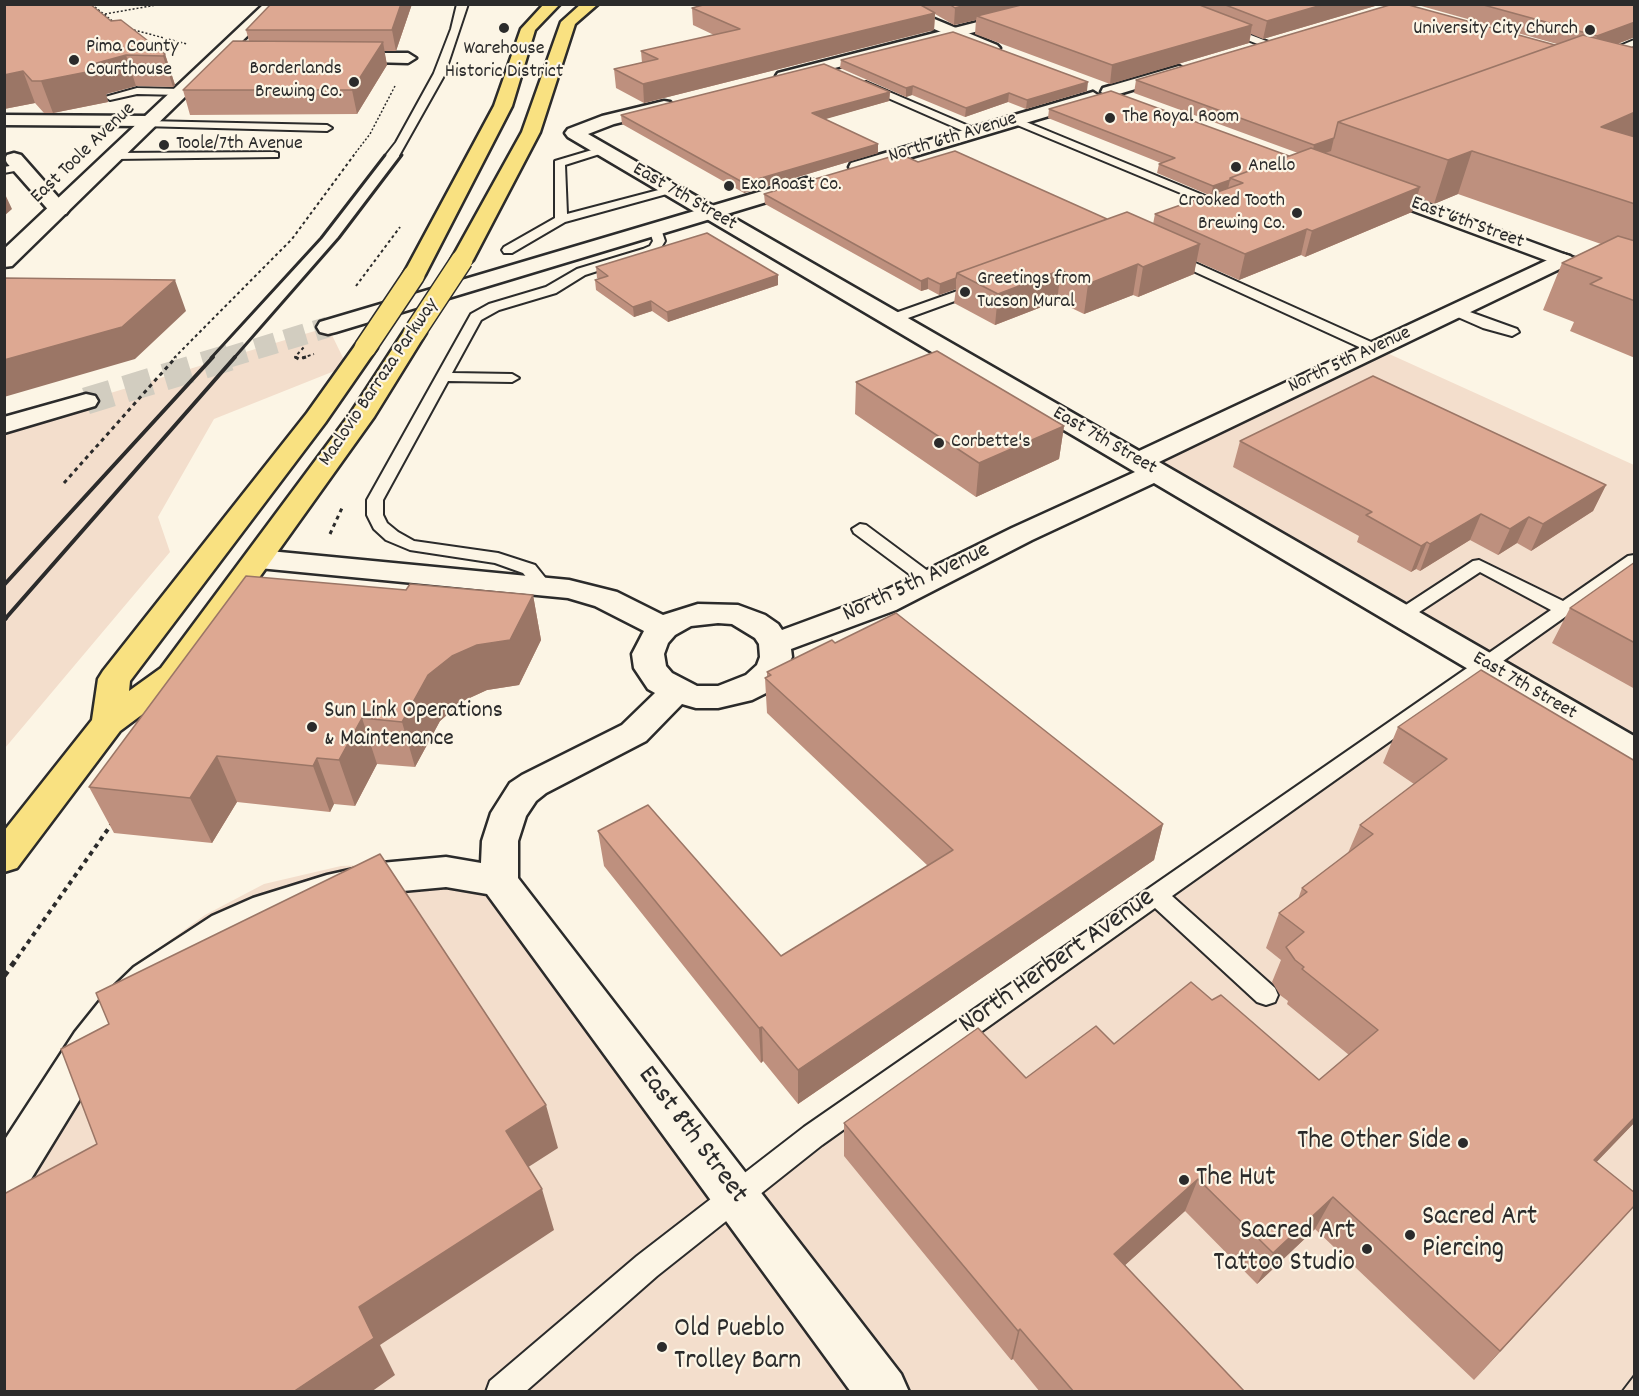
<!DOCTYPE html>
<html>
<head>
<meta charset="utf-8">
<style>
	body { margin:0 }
	#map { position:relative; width:1639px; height:1396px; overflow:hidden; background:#fcf5e5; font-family:Dekko,sans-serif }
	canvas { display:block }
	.frame { position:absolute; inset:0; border:6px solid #2b2b2b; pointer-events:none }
</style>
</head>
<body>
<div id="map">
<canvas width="1639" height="1396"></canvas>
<div class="frame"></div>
</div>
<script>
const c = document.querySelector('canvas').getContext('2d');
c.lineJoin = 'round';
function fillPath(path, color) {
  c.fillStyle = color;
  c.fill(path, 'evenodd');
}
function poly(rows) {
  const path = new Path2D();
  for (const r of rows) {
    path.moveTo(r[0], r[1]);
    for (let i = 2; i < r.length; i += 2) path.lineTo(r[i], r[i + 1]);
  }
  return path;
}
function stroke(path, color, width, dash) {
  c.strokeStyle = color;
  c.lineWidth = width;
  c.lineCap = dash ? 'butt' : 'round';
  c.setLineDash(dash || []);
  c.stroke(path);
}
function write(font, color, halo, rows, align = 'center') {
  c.font = font + ' Dekko,sans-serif';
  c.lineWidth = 4.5;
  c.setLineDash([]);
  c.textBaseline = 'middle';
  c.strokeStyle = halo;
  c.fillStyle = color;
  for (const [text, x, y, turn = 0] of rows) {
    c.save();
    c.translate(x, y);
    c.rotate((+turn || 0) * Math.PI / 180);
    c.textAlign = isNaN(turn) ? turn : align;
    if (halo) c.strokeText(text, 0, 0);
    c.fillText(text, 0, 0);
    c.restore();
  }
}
fillPath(poly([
	[328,327,347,366,214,419,158,517,170,552,5,748,5,425],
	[1376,348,1634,465,1634,1391,5,1391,4,1141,84,1018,155,951,205,915,264,884,341,866,386,864,499,881,735,1195,1484,664,1137,462]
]), '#f3decc');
stroke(poly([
	[226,358,328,327]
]), '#d2cdc0', 21, [21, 10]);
stroke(poly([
	[86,401,231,357]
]), '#d2cdc0', 27, [27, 14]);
const service = poly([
	[1227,26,1269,42,1271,44,1263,46,1224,31,1223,29,1227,26],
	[1634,40,1634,46,1604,58,1596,56,1634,40],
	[866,82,978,130,979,132,970,134,863,87,861,85,866,82],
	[137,88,181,89,186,92,181,95,137,94,110,100,105,97,137,88],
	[1014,117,1215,200,1217,202,1215,204,1207,204,1010,122,1009,120,1014,117],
	[146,121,327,125,332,128,327,131,142,126,142,122,146,121],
	[602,147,606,148,606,152,565,165,567,214,670,187,676,190,674,192,565,222,512,253,504,253,502,250,504,247,555,218,555,161,602,147],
	[274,152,278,153,278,157,114,159,109,156,114,153,274,152],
	[21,164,25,165,25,169,4,173,4,167,21,164],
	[655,225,661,229,665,241,659,251,585,275,556,293,499,310,481,320,452,373,512,374,519,378,512,382,448,381,383,500,383,515,387,523,398,532,414,541,498,553,535,565,551,585,548,589,536,589,523,573,495,563,410,550,386,540,374,529,367,515,367,500,471,314,489,304,546,287,577,269,643,249,650,246,653,241,649,229,655,225],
	[1171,252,1380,346,1382,349,1375,353,1370,352,1167,259,1165,256,1167,253,1171,252],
	[980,283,986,287,985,290,897,322,892,323,885,319,887,316,980,283],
	[1456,307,1517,329,1519,332,1512,336,1483,328,1451,314,1449,311,1451,308,1456,307],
	[860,524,866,525,936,577,939,581,936,585,924,585,854,533,852,529,860,524],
	[1634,555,1634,568,1172,896,1275,988,1278,995,1275,1002,1266,1005,1257,1002,1155,908,822,1145,657,1276,525,1392,486,1392,490,1381,637,1256,804,1127,1551,610,1480,572,1407,620,1395,620,1392,616,1395,612,1473,561,1479,560,1563,601,1628,556,1634,555]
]);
const minor = poly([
	[1048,4,1074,4,1072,7,784,81,776,76,778,73,1048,4],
	[340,53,408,53,416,58,408,63,334,61,332,58,334,55,340,53],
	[664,101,670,102,673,106,670,110,614,124,588,134,1139,451,1556,256,1563,254,1570,256,1574,260,1570,264,1159,462,1634,736,1634,763,1622,760,1154,483,1032,540,896,610,791,649,792,657,782,678,770,691,752,700,718,708,696,708,682,704,646,741,546,793,536,801,526,816,518,841,518,878,901,1374,909,1392,851,1392,487,894,446,887,381,893,327,905,280,920,240,938,162,991,133,1023,105,1058,20,1197,4,1204,4,1141,75,1032,103,997,134,967,212,916,253,898,327,875,381,863,446,857,481,863,482,841,491,813,510,783,522,775,622,725,655,693,648,689,634,668,632,654,644,631,595,606,568,598,259,568,249,565,244,559,249,553,259,550,569,580,617,592,663,615,698,604,738,605,765,615,778,624,782,630,874,596,1012,528,1135,472,568,137,565,133,568,129,602,116,664,101],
	[718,623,732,624,755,638,759,644,760,657,757,665,746,675,718,686,697,686,672,673,666,666,664,654,668,643,675,635,691,626,718,623],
	[4,115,149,116,155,117,158,121,155,125,149,126,4,125,4,115],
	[14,153,21,155,66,206,69,210,66,214,52,214,7,163,5,159,7,155,14,153]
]);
const tertiary = poly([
	[264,4,280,4,12,266,4,267,4,249,264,4],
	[1179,66,1187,71,1185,74,1109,97,1101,92,1103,88,1179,66]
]);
const secondary = poly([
	[892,4,910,4,932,18,997,45,1000,48,997,51,987,51,922,24,892,4],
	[1093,92,1101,97,1099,101,865,171,851,171,849,167,851,163,1093,92],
	[806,178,813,180,816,184,813,188,336,332,328,334,320,332,317,327,320,322,806,178],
	[1372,183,1634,280,1634,293,1365,193,1362,189,1365,185,1372,183],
	[86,394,95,396,98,401,95,406,4,433,4,417,86,394]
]);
const primary = poly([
	[544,4,560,4,535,30,512,106,425,275,422,280,414,281,406,280,403,275,494,106,521,29,544,4],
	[581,4,598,4,575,24,540,132,473,260,469,264,462,266,455,264,451,260,522,132,561,22,581,4],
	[414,326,422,328,426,333,374,417,183,684,120,731,17,868,4,872,4,831,92,720,98,679,103,671,307,413,357,343,365,341,373,343,377,348,325,423,130,681,129,691,161,668,350,414,406,328,414,326]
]);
stroke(service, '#2b2b2b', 4);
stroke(minor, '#2b2b2b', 5);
stroke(tertiary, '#2b2b2b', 5);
stroke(secondary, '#2b2b2b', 5);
stroke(primary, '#2b2b2b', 5);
stroke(poly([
	[95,7,115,23],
	[105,14,162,4],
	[130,29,187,44],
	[353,156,370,134,395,86]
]), '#2b2b2b', 1.5, [2, 2]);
stroke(poly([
	[356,286,400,227],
	[174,358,292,239,354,155],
	[297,358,295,357,304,347],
	[302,358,314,354]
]), '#2b2b2b', 2, [3, 3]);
stroke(poly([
	[295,357,299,359,306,357],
	[64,483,176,357],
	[330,534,342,508]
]), '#2b2b2b', 3, [4, 4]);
stroke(poly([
	[17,958,113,822]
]), '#2b2b2b', 4, [4.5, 4.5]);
stroke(poly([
	[4,976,18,957]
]), '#2b2b2b', 5, [6, 6]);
fillPath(service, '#fcf5e5');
fillPath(minor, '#fcf5e5');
fillPath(tertiary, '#fcf5e5');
fillPath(secondary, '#fcf5e5');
fillPath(primary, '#f9e181');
stroke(poly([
	[1621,1392,1634,1375]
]), '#2b2b2b', 2);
stroke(poly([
	[384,156,395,142,433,73,450,29,456,4],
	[400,156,445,76,469,4]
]), '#2b2b2b', 2);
stroke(poly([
	[211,358,321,238,385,155],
	[234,358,339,238,402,155]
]), '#2b2b2b', 3);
stroke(poly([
	[4,585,213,357],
	[5,619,235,357]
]), '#2b2b2b', 4);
stroke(poly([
	[4,620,6,618]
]), '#2b2b2b', 4.5);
const primaryBridge = poly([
	[414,333,462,260],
	[365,348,414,275]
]);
stroke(primaryBridge, '#2b2b2b', 24, []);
stroke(primaryBridge, '#f9e181', 21);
fillPath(poly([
	[4,4,111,21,165,54,175,85,173,87,136,86,106,94,108,102,53,113,44,113,35,103,4,109],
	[271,4,412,4,396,51,384,51,387,65,357,114,190,115,183,90,249,41,246,30],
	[700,4,1376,4,1375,6,1263,39,1251,34,1249,43,1110,84,975,34,976,20,954,25,935,14,934,30,644,103,616,88,614,69,642,63,641,51,714,35,693,25,692,8,700,6],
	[1414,4,1635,4,1635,37,1617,44,1635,48,1635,358,1570,331,1574,322,1543,310,1562,263,1601,244,1458,194,1434,204,1417,197,1412,212,1305,257,1301,255,1239,280,1196,261,1194,274,1138,297,1133,295,1084,314,1057,301,995,325,954,303,956,289,939,295,928,289,921,291,765,204,764,194,918,162,1107,219,1153,224,1155,214,1209,195,1157,173,1159,164,1161,163,1048,118,1049,109,1289,156,1298,153,1134,93,1136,80,1557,44],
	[841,60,1087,91,1026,109,1008,102,965,117,912,95,906,97,840,68],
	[890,92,889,101,824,119,878,153,744,193,622,124,621,115],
	[596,267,778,275,778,285,668,322,652,311,634,317,596,290,595,280,599,279,597,278],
	[856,382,1064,426,1059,459,976,497,855,414],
	[1240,441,1606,485,1593,511,1531,551,1517,543,1498,555,1470,540,1420,571,1416,569,1411,572,1357,542,1359,536,1233,467],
	[1635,562,1635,689,1552,643,1570,608],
	[533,595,541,640,519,685,487,690,463,701,440,721,415,767,377,764,355,806,334,804,330,812,237,802,212,843,114,833,89,787],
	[835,643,1163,824,1154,860,798,1104,763,1061,761,1063,604,866,598,831,781,956,928,866,767,713,765,678,767,677,767,672],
	[1398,727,1635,761,1635,1122,1596,1162,1635,1205,1474,1380,1315,1229,1257,1284,1185,1211,1125,1265,1245,1392,1040,1392,1013,1359,1011,1360,844,1156,844,1123,1026,1078,1114,1044,1212,1000,1319,1080,1349,1055,1287,1004,1288,1001,1280,995,1272,982,1281,960,1266,948,1279,913,1298,899,1302,888,1348,853,1360,825,1414,784,1383,763]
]), '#be907e');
fillPath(poly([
	[401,4,412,4,396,51,392,30],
	[969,4,1037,4,977,16,976,20,954,25,955,8],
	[1325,4,1376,4,1375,6,1263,39,1267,21],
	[935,13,934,30,644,103,643,84],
	[1635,22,1635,37,1591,54,1597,36],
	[1252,25,1249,43,1110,84,1112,65],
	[383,42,387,65,357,114,352,90],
	[165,54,175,85,173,87,163,56],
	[126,55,136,86,106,94,108,102,53,113,41,81,92,66,93,64],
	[23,71,35,103,4,109,4,75],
	[1088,82,1087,91,1026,109,1027,100],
	[913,86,912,95,906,97,906,88],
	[890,92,889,101,812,123,812,113],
	[1009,93,1008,102,965,117,966,108],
	[1635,112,1635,145,1601,127],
	[1334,138,1331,151,1311,158,1314,145],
	[878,144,878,153,744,193,744,183],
	[1472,151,1458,194,1434,204,1448,160],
	[1230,180,1228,189,1211,196,1213,186],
	[1420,187,1412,212,1305,257,1312,231],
	[4,192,12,209,4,216],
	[1307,229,1301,255,1239,280,1245,254],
	[1200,244,1194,274,1138,297,1143,267],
	[1138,264,1133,295,1084,314,1088,284],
	[1061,270,1057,301,995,325,998,294],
	[778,275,778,285,668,322,667,312],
	[928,278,928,289,921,291,921,281],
	[956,278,956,289,939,295,940,284],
	[175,280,186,311,135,359,4,397,4,360],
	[651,301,652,311,634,317,633,307],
	[1064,426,1059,459,976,497,979,463],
	[1606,485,1593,511,1531,551,1543,524],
	[1481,514,1470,540,1420,571,1430,544],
	[1529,517,1517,543,1498,555,1510,529],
	[1427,542,1416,569,1411,572,1421,546],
	[533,595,541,640,519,685,487,690,463,701,440,721,415,767,402,722,428,675,452,656],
	[362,718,377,764,355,806,339,760],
	[217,756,237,802,212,843,190,798],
	[317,758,334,804,330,812,313,766],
	[1163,824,1154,860,798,1104,798,1070],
	[762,1027,763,1061,761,1063,759,1028],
	[546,1105,558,1148,519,1173,506,1131],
	[1635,1117,1635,1122,1567,1193,1594,1160],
	[1198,1179,1185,1211,1103,1285,1114,1254],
	[542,1189,554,1230,380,1345,395,1375,371,1392,293,1392,359,1307],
	[1333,1197,1315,1229,1257,1284,1273,1253],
	[1635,1205,1474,1380,1500,1351],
	[1020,1329,1013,1359,1011,1360,1018,1331]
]), '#9b7666');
const building = poly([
	[4,4,90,4,111,21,121,20,165,54,163,56,126,55,93,64,92,66,97,70,41,81,32,81,23,71,4,75,4,4],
	[271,4,401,4,392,30,246,30,271,4],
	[701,4,919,4,935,13,643,84,614,69,658,59,641,51,740,29,692,8,703,5,701,4],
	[949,4,969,4,955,8,949,4],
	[1025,4,1197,4,1252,25,1112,65,977,16,1025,4],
	[1223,4,1325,4,1267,21,1223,4],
	[1393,4,1405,4,1555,45,1338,122,1334,138,1314,145,1136,80,1393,4],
	[1480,4,1635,4,1635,22,1597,36,1480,4],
	[953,32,1088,82,1027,100,1009,93,966,108,913,86,906,88,841,60,953,32],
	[1583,35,1635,48,1635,112,1601,127,1635,137,1635,204,1472,151,1448,160,1338,122,1583,35],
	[233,41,383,42,352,90,183,90,233,41],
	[824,64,890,92,812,113,878,144,744,183,621,115,824,64],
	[1111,91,1289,156,1230,178,1230,180,1213,186,1159,164,1175,158,1049,109,1111,91],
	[1311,148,1420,187,1312,231,1307,229,1245,254,1155,214,1243,183,1230,178,1311,148],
	[955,151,1107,219,957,273,956,278,940,284,928,278,921,281,764,194,900,154,918,162,955,151],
	[1127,212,1200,244,1143,267,1138,264,1088,284,1061,270,998,294,957,273,1127,212],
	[707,233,778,275,667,312,651,301,633,307,595,280,608,276,596,267,707,233],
	[1618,236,1635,241,1635,301,1590,284,1602,278,1562,263,1618,236],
	[4,278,175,280,122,327,4,360,4,278],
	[937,351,1064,426,979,463,856,382,937,351],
	[1373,376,1606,485,1543,524,1529,517,1510,529,1481,514,1430,544,1427,542,1421,546,1366,515,1372,512,1240,441,1373,376],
	[1635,562,1635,643,1570,608,1635,562],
	[246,576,406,590,410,584,533,595,510,640,477,645,452,656,428,675,402,722,362,718,339,760,317,758,313,766,217,756,190,798,89,787,246,576],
	[896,613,1163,824,798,1070,762,1027,759,1028,598,831,648,805,781,956,953,850,765,678,771,675,767,672,832,640,835,643,896,613],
	[1481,670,1635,761,1635,1117,1594,1160,1635,1193,1635,1205,1500,1351,1333,1197,1273,1253,1198,1179,1114,1254,1245,1392,1074,1392,1020,1329,1018,1331,844,1123,978,1028,1026,1078,1096,1026,1114,1044,1191,982,1212,1000,1221,995,1319,1080,1378,1030,1302,969,1304,967,1295,960,1286,947,1304,932,1279,913,1307,892,1302,888,1373,834,1360,825,1447,759,1398,727,1481,670],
	[380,854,546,1105,506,1131,542,1189,359,1307,374,1338,293,1392,4,1392,4,1194,97,1144,61,1049,109,1024,96,993,380,854]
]);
fillPath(building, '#dda892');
stroke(building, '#9b7666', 1.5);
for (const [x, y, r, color] of [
	[504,28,6,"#2b2b2b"],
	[1590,30,6,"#2b2b2b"],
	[74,60,6,"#2b2b2b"],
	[354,82,6,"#2b2b2b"],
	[1110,118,6,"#2b2b2b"],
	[164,145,6,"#2b2b2b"],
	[1236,167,6,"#2b2b2b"],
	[729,186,6,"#2b2b2b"],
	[1297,213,6,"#2b2b2b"],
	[965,292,6,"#2b2b2b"],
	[939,443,6,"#2b2b2b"],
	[312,727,6,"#2b2b2b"],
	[1463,1143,6,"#2b2b2b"],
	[1184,1180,6,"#2b2b2b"],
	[1410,1235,6,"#2b2b2b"],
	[1367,1249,6,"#2b2b2b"],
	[662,1347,6,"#2b2b2b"]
]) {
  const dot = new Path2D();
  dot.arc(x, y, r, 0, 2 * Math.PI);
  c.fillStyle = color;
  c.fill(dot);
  stroke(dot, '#fcf5e5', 2);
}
write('20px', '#2b2b2b', '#fcf5e5', [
	["University City Church",1578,30,"right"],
	["Pima County",86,48],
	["Courthouse",86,71],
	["Warehouse",504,50,"center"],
	["Historic District",504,73,"center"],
	["Borderlands",342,70,"right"],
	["Brewing Co.",342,93,"right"],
	["The Royal Room",1122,118],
	["Toole/7th Avenue",176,145],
	["Anello",1248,167],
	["Exo Roast Co.",741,186],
	["Crooked Tooth",1285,202,"right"],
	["Brewing Co.",1285,225,"right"],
	["Greetings from",977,280],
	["Tucson Mural",977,303],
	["Corbette's",951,443]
], 'left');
write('20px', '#2b2b2b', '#fcf5e5', [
	["North 6th Avenue",953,139,-17],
	["East Toole Avenue",84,154,-44],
	["East 7th Street",684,198,30],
	["East 6th Street",1467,224,20],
	["North 5th Avenue",1350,361,-25],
	["Maclovio Barraza Parkway",380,383,-56],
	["East 7th Street",1104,442,30],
	["East 7th Street",1524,687,30]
]);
write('24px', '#2b2b2b', '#fcf5e5', [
	["North 5th Avenue",917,584,-25]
]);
write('24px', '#2b2b2b', '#fcf5e5', [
	["Sun Link Operations",324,713],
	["& Maintenance",324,741]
], 'left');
write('28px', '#2b2b2b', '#fcf5e5', [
	["North Herbert Avenue",1058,963,-35],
	["East 8th Street",691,1136,53]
]);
write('28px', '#2b2b2b', '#fcf5e5', [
	["The Other Side",1451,1143,"right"],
	["The Hut",1196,1180],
	["Sacred Art",1422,1219],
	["Piercing",1422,1251],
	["Sacred Art",1355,1233,"right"],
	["Tattoo Studio",1355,1265,"right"],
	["Old Pueblo",674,1331],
	["Trolley Barn",674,1363]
], 'left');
</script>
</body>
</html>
